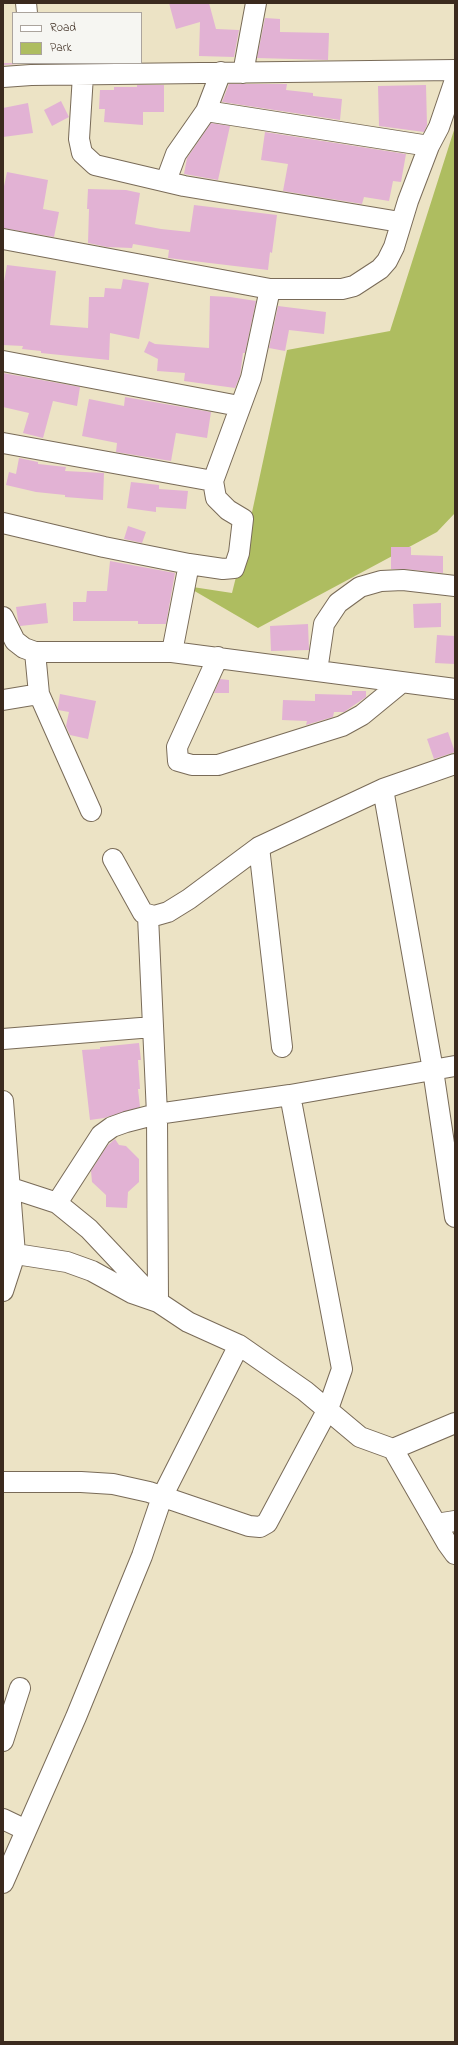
<!DOCTYPE html>
<html>
<head>
<meta charset="utf-8">
<style>
	body { margin:0 }
	#map { position:relative; width:458px; height:2045px; overflow:hidden; background:#ece3c5; font-family:"Indie Flower",sans-serif }
	canvas { display:block }
	.frame { position:absolute; inset:0; border:4px solid #3b2a1e; pointer-events:none }
	.legend { position:absolute; left:12px; top:12px; width:130px; height:52px; box-sizing:border-box; background:#f6f6f2; border:1px solid #aba49d; margin:0; padding:5px 7px; list-style:none; font-size:12px; color:#3b2a1e }
	.legend li { display:flex; align-items:center; gap:8px; height:20px }
	.legend b { width:20px; border:1px solid #aba49d }
</style>
</head>
<body>
<div id="map">
<canvas width="458" height="2045"></canvas>
<div class="frame"></div>
<ul class="legend">
<li><b style="height:5px;background:#fff"></b>Road</li>
<li><b style="height:11px;background:#aebd60"></b>Park</li>
</ul>
</div>
<script>
const c = document.querySelector('canvas').getContext('2d');
c.lineJoin = 'round';
function fillPath(path, color) {
  c.fillStyle = color;
  c.fill(path, 'evenodd');
}
function poly(rows) {
  const path = new Path2D();
  for (const r of rows) {
    path.moveTo(r[0], r[1]);
    for (let i = 2; i < r.length; i += 2) path.lineTo(r[i], r[i + 1]);
  }
  return path;
}
function stroke(path, color, width, dash) {
  c.strokeStyle = color;
  c.lineWidth = width;
  c.lineCap = dash ? 'butt' : 'round';
  c.setLineDash(dash || []);
  c.stroke(path);
}
fillPath(poly([
	[455,127,455,513,437,532,258,628,186,586,232,593,251,517,287,350,390,331]
]), '#aebd60');
fillPath(poly([
	[169,3,209,3,216,29,239,30,234,57,199,56,200,22,176,29],
	[265,18,280,19,280,32,329,33,328,60,257,58],
	[3,63,20,63,20,64,3,65],
	[229,84,287,84,286,90,313,93,313,96,342,99,340,120,222,102],
	[137,85,164,85,164,112,143,112,143,125,104,122,105,109,99,109,100,90,114,90,114,87,137,87],
	[426,85,427,125,424,132,379,126,378,86],
	[61,101,69,117,52,126,44,110],
	[28,103,33,133,3,137,3,108],
	[211,123,230,126,218,180,184,174,187,158],
	[265,132,406,154,401,182,393,181,389,201,364,197,362,204,283,191,288,164,261,160],
	[7,172,48,180,43,209,59,212,54,237,3,228,3,191],
	[88,189,126,190,140,193,135,224,161,229,190,232,194,205,277,215,272,253,270,252,268,270,168,258,169,250,133,244,132,248,107,247,88,243,89,209,87,209],
	[7,265,56,271,50,325,88,328,89,297,104,297,105,288,121,289,123,279,149,283,139,339,110,333,109,360,41,353,41,351,22,349,23,346,3,345,3,287],
	[210,296,230,297,256,301,245,353,243,353,240,376,235,388,184,381,185,373,157,371,158,359,144,352,149,341,155,344,209,348],
	[278,306,326,312,324,334,289,330,285,351,269,348],
	[3,373,80,387,77,406,53,401,43,438,23,433,29,413,3,407],
	[125,397,211,412,207,438,176,433,171,461,116,452,117,443,82,436,89,399,124,406],
	[19,458,38,462,38,464,66,467,65,471,104,473,103,500,65,497,65,495,36,492,6,485,9,472,16,474],
	[131,482,159,485,159,489,188,491,186,509,156,507,156,512,127,508],
	[128,526,146,532,142,543,124,539],
	[391,547,411,547,411,555,443,556,443,573,404,569,391,569],
	[110,561,175,573,166,624,138,624,138,621,73,621,73,602,86,602,87,591,107,591],
	[46,603,48,623,20,626,18,620,16,607],
	[441,603,441,627,414,628,413,604],
	[308,624,309,650,271,651,270,626],
	[437,635,455,636,455,664,435,663],
	[220,679,229,680,229,693,214,693],
	[352,691,366,691,366,697,344,712,334,712,333,717,306,725,307,721,282,720,283,700,315,701,315,694,352,695],
	[60,694,96,701,88,739,70,735,66,726,69,712,58,710,58,707],
	[448,732,455,752,434,759,427,739],
	[139,1043,141,1060,138,1060,140,1089,138,1089,140,1107,104,1118,90,1120,82,1050,100,1049,100,1047],
	[115,1139,119,1145,126,1146,139,1159,139,1182,128,1192,127,1208,106,1207,106,1195,92,1182,91,1171,107,1146]
]), '#e2b2d4');
const minor = poly([
	[26,3,27,13],
	[243,73,256,3],
	[83,75,79,139,82,153,95,165,184,186,400,222],
	[3,77,31,75,455,70],
	[206,111,429,146],
	[166,181,176,154,206,111,221,72],
	[3,239,270,289,342,289,354,286,380,269,387,261,394,247,408,201,429,146,439,127,455,80],
	[3,361,239,406],
	[3,443,213,481],
	[3,523,104,547,189,564],
	[3,617,15,641,24,648,35,652,172,652,455,689],
	[172,652,189,564,223,569,234,568,239,553,243,519,228,510,216,498,213,481,251,378,270,289],
	[218,657,177,747,178,761,192,765,218,765,342,726,362,715,401,683],
	[317,671,324,624,338,603,360,587,381,581,403,580,455,586],
	[39,694,91,811],
	[3,700,39,694,35,652],
	[383,789,433,1070,455,1217],
	[259,847,282,1047],
	[113,859,143,913,154,916,168,912,189,899,259,847,383,789,455,764],
	[148,916,157,1114,158,1302],
	[3,1039,153,1027],
	[3,1101,15,1254,3,1291],
	[11,1188,57,1203,89,1229,155,1299],
	[57,1203,101,1135,112,1127,126,1122,157,1114,290,1095,455,1066],
	[3,1252,67,1262,92,1271,132,1293,158,1302,188,1322,239,1345,305,1391,360,1437,393,1449,447,1543,455,1554],
	[393,1449,455,1423],
	[3,1482,81,1482,113,1484,149,1492,249,1526,260,1527,267,1523,328,1409,342,1369,290,1095],
	[436,1524,455,1521],
	[3,1741,20,1688],
	[3,1819,26,1830],
	[3,1883,76,1717,142,1556,162,1497,239,1345]
]);
stroke(minor, '#796b58', 22);
stroke(minor, '#fff', 20);
</script>
</body>
</html>
